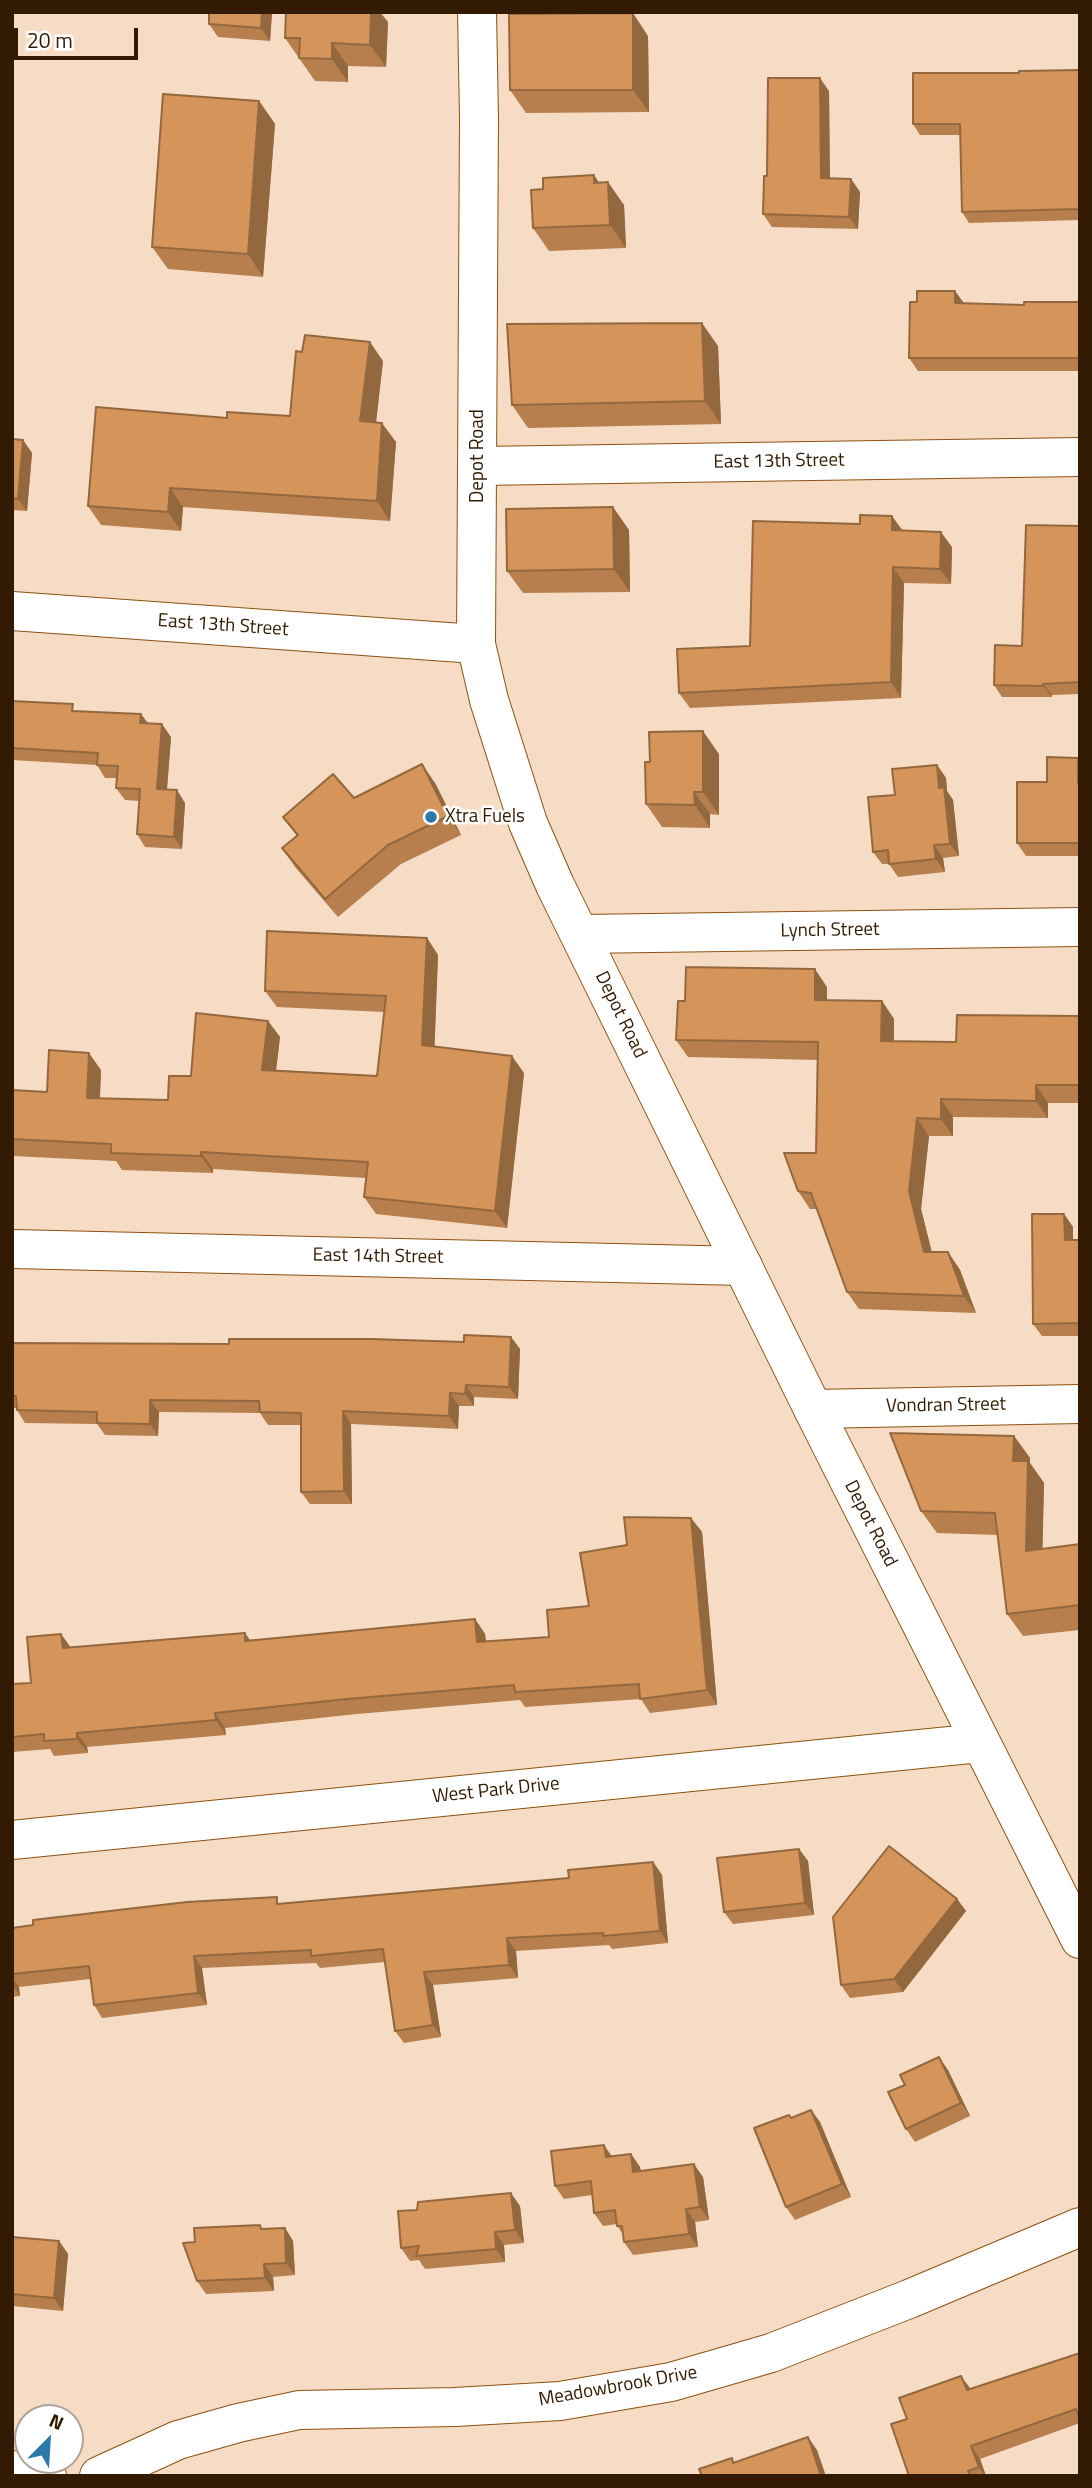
<!DOCTYPE html>
<html>
<head>
<meta charset="utf-8">
<style>
	body { margin:0 }
	#map { position:relative; width:1092px; height:2488px; overflow:hidden; background:#f7dcc5; font-family:"Titillium Web",sans-serif }
	canvas { display:block }
	.frame { position:absolute; inset:0; border:14px solid #331a02; pointer-events:none }
	.north { position:absolute; left:14px; top:2404px; width:70px; height:70px; box-sizing:border-box; background:#fff; border:2px solid #ada39a; border-radius:50%; rotate:24deg; font-size:19px; font-weight:700; line-height:28px; text-align:center; color:#331a02 }
	.north::after { content:''; display:block; margin:auto; width:24px; height:32px; background:#2b78aa; clip-path:polygon(50% 0,100% 100%,50% 72%,0 100%) }
	.scale { position:absolute; left:14px; top:28px; width:124px; height:32px; box-sizing:border-box; border:4px solid #331a02; border-top:0; padding-left:9px; font-size:21px; line-height:24px; white-space:nowrap; color:#331a02; -webkit-text-stroke:5px #fff; paint-order:stroke }
</style>
</head>
<body>
<div id="map">
<canvas width="1092" height="2488"></canvas>
<div class="frame"></div>
<div class="north">N</div>
<div class="scale">20 m</div>
</div>
<script>
const c = document.querySelector('canvas').getContext('2d');
c.lineJoin = 'round';
function poly(rows) {
  const path = new Path2D();
  for (const r of rows) {
    path.moveTo(r[0], r[1]);
    for (let i = 2; i < r.length; i += 2) path.lineTo(r[i], r[i + 1]);
  }
  return path;
}
function stroke(path, color, width, dash) {
  c.strokeStyle = color;
  c.lineWidth = width;
  c.lineCap = dash ? 'butt' : 'round';
  c.setLineDash(dash || []);
  c.stroke(path);
}
function fillPath(path, color) {
  c.fillStyle = color;
  c.fill(path, 'evenodd');
}
function write(font, color, halo, rows, align = 'center') {
  c.font = font + ' "Titillium Web",sans-serif';
  c.lineWidth = 5;
  c.setLineDash([]);
  c.textBaseline = 'middle';
  c.strokeStyle = halo;
  c.fillStyle = color;
  for (const [text, x, y, turn = 0] of rows) {
    c.save();
    c.translate(x, y);
    c.rotate((+turn || 0) * Math.PI / 180);
    c.textAlign = isNaN(turn) ? turn : align;
    if (halo) c.strokeText(text, 0, 0);
    c.fillText(text, 0, 0);
    c.restore();
  }
}
const street = poly([
	[478,466,1080,457],
	[12,611,476,644],
	[581,934,1080,927],
	[12,1249,743,1266],
	[813,1409,1080,1404],
	[12,1840,980,1743],
	[12,2470,47,2476],
	[99,2476,178,2440,238,2423,299,2410,455,2407,560,2401,671,2382,771,2353,909,2299,1080,2227]
]);
const secondary = poly([
	[477,12,479,118,476,644,489,700,528,823,555,885,813,1409,1080,1939]
]);
stroke(street, '#8c5110', 40);
stroke(secondary, '#8c5110', 40);
stroke(street, '#fff', 38);
stroke(secondary, '#fff', 38);
fillPath(poly([
	[272,12,270,41,218,37,209,24],
	[388,22,386,67,348,66,348,82,315,81,285,38],
	[648,36,649,112,526,113,510,90],
	[1080,70,1080,220,969,223,962,212,960,135,920,135,913,124,1019,73],
	[829,91,830,178,851,179,860,192,858,229,772,227,763,214,767,176],
	[259,101,275,124,263,277,168,269,152,247],
	[599,182,624,205,626,248,549,251,533,228,543,189],
	[955,291,964,303,1024,305,1080,302,1080,371,918,371,909,358,917,302],
	[718,346,721,424,528,428,512,405],
	[383,361,376,422,396,442,390,521,183,507,181,531,101,525,88,506,227,418,290,416],
	[12,439,23,440,32,453,27,511,12,510],
	[1080,526,1080,694,1052,695,1052,697,1002,697,994,685,1022,646],
	[629,530,630,592,523,593,507,571],
	[903,530,952,547,951,584,904,583,901,698,690,708,679,693,750,646],
	[12,701,78,711,141,714,148,723,171,737,167,789,185,803,182,849,145,847,137,834,139,801,125,800,116,788,117,778,105,778,97,765,12,760],
	[719,754,719,815,710,814,710,828,662,827,646,804],
	[1080,760,1080,856,1026,856,1017,843,1047,782],
	[937,765,946,778,947,791,953,800,959,856,943,858,945,872,898,877,889,864,882,864,873,852,895,795],
	[435,783,461,835,401,864,338,917,295,867,282,848,297,836,283,817,354,798],
	[427,938,438,955,434,1047,524,1073,507,1228,376,1214,364,1197,366,1178,213,1169,213,1173,122,1170,116,1161,12,1156,12,1090,47,1092,101,1070,100,1098,168,1100,191,1076,268,1021,280,1037,276,1070,377,1076,384,1012,277,1007,265,991],
	[827,987,827,1000,882,1001,894,1019,894,1041,956,1042,1080,1016,1080,1103,1048,1103,1048,1118,953,1117,953,1136,929,1136,921,1209,932,1252,948,1252,960,1270,976,1313,859,1309,847,1292,817,1209,810,1209,798,1191,816,1153,818,1060,688,1057,676,1040,685,1001],
	[1064,1214,1073,1227,1073,1240,1080,1241,1080,1336,1042,1336,1033,1324],
	[511,1337,520,1349,518,1399,474,1397,474,1406,459,1406,458,1429,351,1424,352,1504,310,1504,301,1492,301,1425,268,1425,260,1413,159,1412,158,1436,105,1435,97,1424,25,1423,17,1410,17,1408,12,1408,12,1343,229,1344,464,1342],
	[1014,1436,1030,1458,1030,1463,1044,1483,1042,1549,1080,1544,1080,1630,1023,1636,1007,1614,998,1535,937,1533,921,1511],
	[691,1518,702,1532,717,1705,650,1713,641,1699,525,1707,520,1700,357,1714,225,1728,226,1735,87,1747,88,1753,54,1756,50,1749,12,1752,12,1684,31,1683,71,1648,251,1641,475,1619,485,1634,486,1641,549,1637,589,1606,627,1545],
	[799,1849,808,1861,814,1915,733,1924,724,1912],
	[653,1862,662,1875,668,1943,612,1949,609,1945,516,1951,518,1978,433,1985,441,2037,404,2043,395,2031,385,1962,320,1968,316,1963,202,1968,207,2005,102,2018,94,2005,90,1979,19,1987,20,1996,12,1997,12,1928,569,1878],
	[957,1899,966,1911,903,1992,850,1998,841,1985],
	[948,2070,970,2116,915,2142,906,2129,905,2085],
	[811,2110,820,2122,851,2197,795,2220,786,2207,789,2115,792,2118],
	[631,2154,640,2167,641,2171,703,2177,709,2220,695,2222,698,2247,633,2255,624,2242,623,2234,617,2226,617,2224,603,2226,594,2213,592,2195,564,2199,555,2186,612,2156],
	[520,2206,524,2243,504,2245,505,2262,425,2269,419,2260,410,2261,401,2248],
	[285,2228,293,2241,295,2275,273,2277,274,2291,206,2294,197,2281,195,2242,263,2229],
	[12,2237,59,2241,68,2254,63,2311,12,2306],
	[1080,2353,1080,2423,980,2459,986,2476,909,2476,907,2419,970,2389]
]), '#b67f4d');
fillPath(poly([
	[262,12,272,12,270,41,261,28],
	[371,12,380,12,388,22,386,67,370,45],
	[633,13,648,36,649,112,633,90],
	[332,43,348,66,348,82,332,59],
	[820,78,829,91,830,191,821,178],
	[259,101,275,124,263,277,248,254],
	[594,175,609,197,608,182,624,205,626,248,610,225,594,183],
	[851,179,860,192,858,229,849,217],
	[955,291,964,304,955,303],
	[702,323,718,346,721,424,705,401],
	[370,342,383,361,374,440,360,421],
	[382,423,396,442,390,521,377,501],
	[23,440,32,453,27,511,18,499],
	[170,488,183,507,181,531,168,512],
	[613,507,629,530,630,592,614,569],
	[892,516,903,531,892,530],
	[941,532,952,547,951,584,940,569],
	[893,567,904,583,901,698,891,682],
	[1043,684,1052,695,1052,697,1043,686],
	[141,714,150,727,140,723],
	[162,724,171,737,166,801,157,789],
	[703,731,719,754,719,815,703,792],
	[1078,758,1080,760,1080,785,1078,783],
	[422,764,435,783,461,835,448,816],
	[937,765,946,778,947,791,953,800,959,856,950,844,939,788],
	[177,790,185,803,182,849,174,837],
	[694,792,710,814,710,828,695,805],
	[934,845,943,858,945,872,936,859],
	[427,938,438,955,434,1062,422,1045],
	[815,969,827,987,827,1017,815,1000],
	[882,1001,894,1019,894,1059,881,1041],
	[268,1021,280,1037,274,1087,262,1070],
	[89,1053,101,1070,99,1115,87,1098],
	[512,1056,524,1073,507,1228,495,1211],
	[1036,1085,1048,1103,1048,1118,1036,1101],
	[941,1099,953,1117,953,1136,941,1119],
	[917,1118,929,1136,921,1209,936,1270,924,1252,909,1191],
	[201,1152,213,1169,213,1173,201,1156],
	[1064,1214,1073,1227,1073,1253,1065,1240],
	[948,1252,960,1270,976,1313,964,1296],
	[511,1337,520,1349,518,1399,509,1387],
	[466,1385,474,1397,474,1406,465,1394],
	[450,1393,459,1406,458,1429,449,1416],
	[150,1400,159,1412,158,1436,150,1424],
	[343,1411,351,1424,352,1504,344,1491],
	[1014,1436,1030,1458,1030,1463,1044,1483,1042,1573,1026,1551,1013,1461],
	[691,1518,702,1532,717,1705,707,1690],
	[475,1619,485,1634,487,1656,477,1642],
	[245,1633,255,1647,245,1641],
	[61,1634,72,1649,63,1648],
	[215,1713,225,1728,226,1735,216,1720],
	[77,1733,87,1747,88,1753,77,1739],
	[799,1849,808,1861,814,1915,805,1903],
	[653,1862,662,1875,668,1943,660,1931],
	[957,1899,966,1911,903,1992,894,1979],
	[507,1938,516,1951,518,1978,509,1965],
	[194,1956,202,1968,207,2005,198,1993],
	[424,1972,433,1985,441,2037,433,2025],
	[12,1978,19,1987,20,1996,12,1985],
	[939,2057,948,2070,970,2116,961,2103],
	[811,2110,820,2122,851,2197,842,2184],
	[604,2145,613,2158,606,2157],
	[631,2154,640,2167,642,2184,633,2172],
	[694,2164,703,2177,709,2220,700,2207],
	[511,2193,520,2206,524,2243,515,2230],
	[686,2209,695,2222,698,2247,689,2234],
	[285,2228,293,2241,295,2275,286,2263],
	[495,2232,504,2245,505,2262,496,2249],
	[59,2241,68,2254,63,2311,54,2298],
	[264,2264,273,2277,274,2291,265,2278],
	[961,2376,970,2388,976,2403,967,2390],
	[808,2437,817,2450,826,2476,821,2476],
	[971,2446,980,2459,986,2476,985,2476,979,2467]
]), '#94683f');
const building = poly([
	[209,12,262,12,261,28,209,24,209,12],
	[286,12,371,12,370,45,332,43,332,59,299,58,300,38,285,38,286,12],
	[633,13,633,90,510,90,509,14,633,13],
	[1080,70,1080,209,962,212,960,124,913,124,913,73,1019,73,1019,71,1080,70],
	[768,78,820,78,821,178,851,179,849,217,763,214,764,176,767,176,768,78],
	[163,94,259,101,248,254,152,247,163,94],
	[594,175,594,183,608,182,610,225,533,228,531,190,543,189,543,178,594,175],
	[917,291,955,291,955,303,1024,305,1024,302,1080,302,1080,358,909,358,910,302,917,302,917,291],
	[702,323,705,401,512,405,507,324,702,323],
	[305,335,370,342,360,421,382,423,377,501,170,488,168,512,88,506,96,407,227,418,227,412,290,416,296,351,302,352,305,335],
	[12,439,23,440,18,499,12,498,12,439],
	[613,507,614,569,507,571,506,509,613,507],
	[860,515,892,516,892,530,941,532,940,569,893,567,891,682,679,693,677,649,750,646,753,521,860,524,860,515],
	[1026,525,1080,526,1080,682,1043,684,1043,686,994,685,995,645,1022,646,1026,525],
	[12,701,73,704,72,711,141,714,140,723,162,724,157,789,177,790,174,837,137,834,140,789,116,788,118,766,97,765,98,753,12,748,12,701],
	[703,731,703,792,694,792,695,805,646,804,645,762,650,762,649,732,703,731],
	[1047,757,1078,758,1078,783,1080,783,1080,843,1017,843,1017,782,1047,782,1047,757],
	[422,764,448,816,388,845,325,899,282,848,298,835,283,817,333,774,354,798,422,764],
	[937,765,939,788,944,787,950,844,934,845,936,859,889,864,888,850,873,852,868,797,895,795,892,769,937,765],
	[267,931,427,938,422,1045,512,1056,495,1211,364,1197,368,1162,201,1152,201,1156,111,1153,111,1144,12,1139,12,1090,47,1092,49,1050,89,1053,87,1098,168,1100,169,1076,191,1076,196,1013,268,1021,262,1070,377,1076,386,996,265,991,267,931],
	[686,967,815,969,815,1000,882,1001,881,1041,956,1042,957,1015,1080,1016,1080,1085,1036,1085,1036,1101,941,1099,941,1119,917,1118,909,1191,924,1252,948,1252,964,1296,847,1292,811,1193,798,1191,784,1153,816,1153,818,1042,676,1040,678,1001,685,1001,686,967],
	[1032,1214,1064,1214,1065,1240,1079,1240,1080,1323,1033,1324,1032,1214],
	[464,1335,511,1337,509,1387,466,1385,465,1394,450,1393,449,1416,343,1411,344,1491,301,1492,301,1413,260,1412,259,1401,150,1400,150,1424,97,1423,97,1412,17,1410,16,1396,12,1396,12,1343,229,1344,229,1339,371,1339,464,1342,464,1335],
	[890,1433,1014,1436,1013,1461,1028,1461,1026,1551,1080,1544,1080,1605,1007,1614,995,1513,921,1511,890,1433],
	[624,1517,691,1518,707,1690,640,1699,639,1684,515,1692,514,1685,347,1699,215,1713,216,1720,77,1733,77,1739,44,1741,44,1734,12,1737,12,1684,31,1683,27,1637,61,1634,63,1648,245,1633,245,1641,475,1619,477,1642,549,1637,547,1610,589,1606,580,1553,627,1545,624,1517],
	[889,1846,957,1899,894,1979,841,1985,833,1917,889,1846],
	[799,1849,805,1903,724,1912,717,1858,799,1849],
	[653,1862,660,1931,603,1936,603,1933,507,1938,509,1965,424,1972,433,2025,395,2031,383,1949,311,1956,311,1950,194,1956,198,1993,94,2005,89,1966,12,1974,12,1928,33,1925,33,1920,187,1902,277,1897,277,1904,569,1878,568,1870,653,1862],
	[939,2057,961,2103,906,2129,888,2092,905,2085,900,2075,939,2057],
	[811,2110,842,2184,786,2207,754,2128,789,2115,791,2118,811,2110],
	[604,2145,606,2157,631,2154,633,2172,694,2164,700,2207,686,2209,689,2234,624,2242,622,2226,617,2226,615,2210,594,2213,591,2181,555,2186,551,2151,604,2145],
	[511,2193,515,2230,495,2232,496,2249,416,2256,419,2246,401,2248,398,2211,417,2210,418,2202,511,2193],
	[260,2225,261,2229,285,2228,286,2263,264,2264,265,2278,197,2281,183,2243,195,2242,194,2228,260,2225],
	[12,2237,59,2241,54,2298,12,2294,12,2237],
	[1080,2353,1080,2420,1076,2409,971,2446,979,2467,968,2471,970,2475,969,2476,909,2476,891,2424,907,2419,899,2398,961,2376,967,2390,1080,2353],
	[808,2437,821,2476,702,2476,699,2469,732,2458,733,2463,808,2437]
]);
fillPath(building, '#d4945a');
stroke(building, '#94683f', 2);
for (const [x, y, r, color] of [
	[431,817,7,"#2b78aa"]
]) {
  const dot = new Path2D();
  dot.arc(x, y, r, 0, 2 * Math.PI);
  c.fillStyle = color;
  c.fill(dot);
  stroke(dot, '#fff', 2.5);
}
write('19px', '#331a02', '#fff', [
	["Depot Road",478,456,-90],
	["East 13th Street",779,462,-1],
	["East 13th Street",223,626,4],
	["Lynch Street",830,931,-1],
	["Depot Road",620,1015,64],
	["East 14th Street",378,1257,1],
	["Vondran Street",946,1406,-1],
	["Depot Road",870,1524,63],
	["West Park Drive",496,1791,-6],
	["Meadowbrook Drive",618,2387,-10]
]);
write('19px', '#331a02', '#fff', [
	["Xtra Fuels",445,817]
], 'left');
</script>
</body>
</html>
